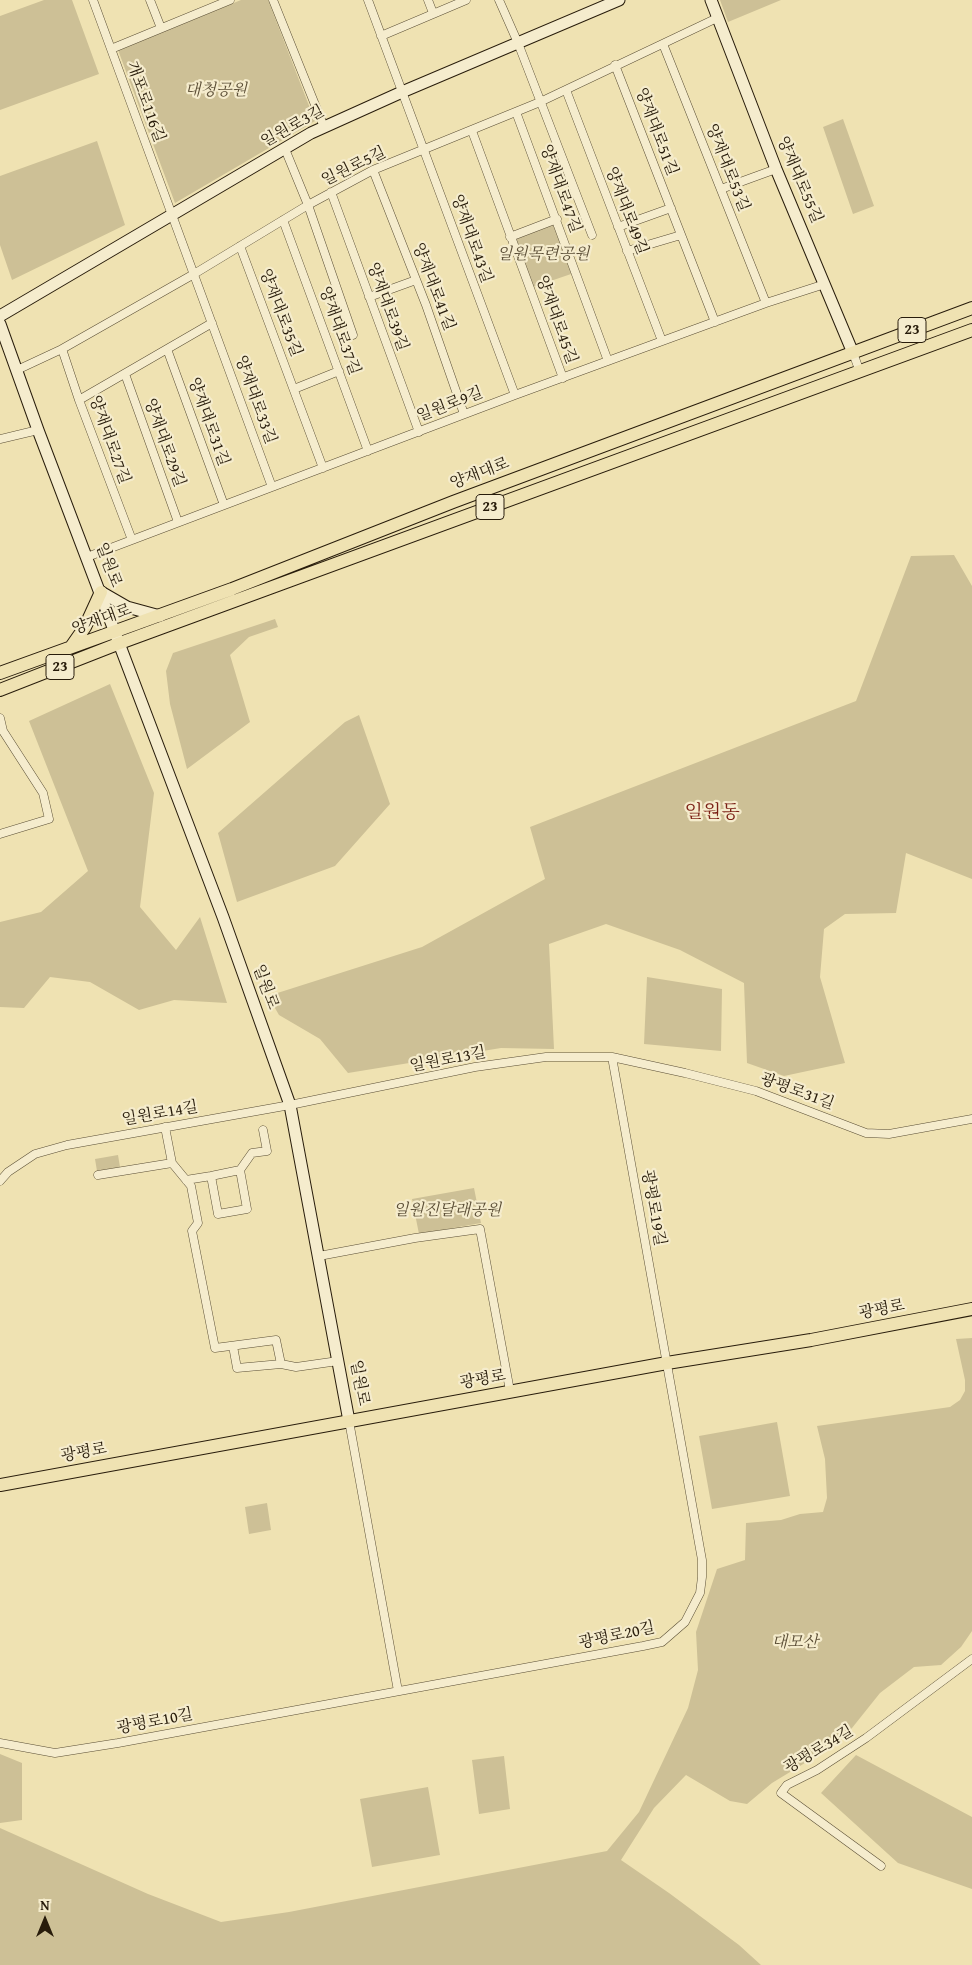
<!DOCTYPE html>
<html>
<head>
<meta charset="utf-8">
<style>
	body { margin:0 }
	#map { position:relative; width:972px; height:1965px; overflow:hidden; background:#efe2b2; font-family:"Gentium Book Plus",serif }
	canvas { display:block }
	.north { position:absolute; left:20px; top:1895px; width:50px; height:50px; -webkit-text-stroke:4px #f5eccd; paint-order:stroke; rotate:0deg; font-size:14px; font-weight:700; line-height:20px; text-align:center; color:#281c0b }
	.north::after { content:''; display:block; margin:auto; width:18px; height:22px; background:#281c0b; clip-path:polygon(50% 0,100% 100%,50% 72%,0 100%) }
</style>
</head>
<body>
<div id="map">
<canvas width="972" height="1965"></canvas>
<div class="north">N</div>
</div>
<script>
const c = document.querySelector('canvas').getContext('2d');
c.lineJoin = 'round';
function fillPath(path, color) {
  c.fillStyle = color;
  c.fill(path, 'evenodd');
}
function poly(rows) {
  const path = new Path2D();
  for (const r of rows) {
    path.moveTo(r[0], r[1]);
    for (let i = 2; i < r.length; i += 2) path.lineTo(r[i], r[i + 1]);
  }
  return path;
}
function stroke(path, color, width, dash) {
  c.strokeStyle = color;
  c.lineWidth = width;
  c.lineCap = dash ? 'butt' : 'round';
  c.setLineDash(dash || []);
  c.stroke(path);
}
function write(font, color, halo, rows, align = 'center') {
  c.font = font + ' "Gentium Book Plus","Noto Serif KR",serif';
  c.lineWidth = 4.5;
  c.setLineDash([]);
  c.textBaseline = 'middle';
  c.strokeStyle = halo;
  c.fillStyle = color;
  for (const [text, x, y, turn = 0] of rows) {
    c.save();
    c.translate(x, y);
    c.rotate((+turn || 0) * Math.PI / 180);
    c.textAlign = isNaN(turn) ? turn : align;
    if (halo) c.strokeText(text, 0, 0);
    c.fillText(text, 0, 0);
    c.restore();
  }
}
fillPath(poly([
	[44,0,72,0,99,74,0,110,0,16],
	[241,0,268,0,315,121,175,203,118,50],
	[720,0,781,0,728,22],
	[843,119,874,206,853,214,823,127],
	[97,141,125,225,12,280,0,245,0,176],
	[556,222,574,273,530,288,512,238],
	[954,555,972,586,972,879,906,853,896,913,845,914,824,929,820,977,845,1063,784,1076,747,1063,744,983,680,950,606,924,549,944,554,1049,501,1048,348,1073,320,1039,279,1015,268,996,422,947,545,879,530,827,856,701,911,556],
	[275,619,278,627,249,637,230,655,250,722,187,769,170,704,166,671,173,653],
	[110,684,154,793,140,907,176,950,200,917,227,1003,174,1000,139,1010,90,982,50,977,24,1008,0,1007,0,922,41,912,88,871,29,721],
	[359,715,390,804,335,866,237,902,218,833,345,722],
	[647,977,722,989,721,1051,644,1044],
	[118,1155,120,1167,97,1171,95,1159],
	[474,1188,481,1223,419,1234,412,1199],
	[972,1338,972,1631,961,1647,941,1665,914,1667,880,1693,852,1728,818,1755,772,1783,747,1804,730,1801,686,1775,654,1808,621,1860,669,1893,739,1945,761,1965,0,1965,0,1828,148,1894,221,1922,289,1912,607,1851,639,1812,688,1708,698,1670,696,1632,717,1569,745,1560,746,1523,781,1520,800,1514,823,1512,827,1498,825,1459,817,1426,950,1407,960,1400,965,1391,965,1380,956,1339],
	[777,1422,790,1496,712,1509,699,1436],
	[267,1503,271,1530,249,1534,245,1507],
	[0,1754,22,1763,22,1820,0,1823],
	[856,1755,972,1817,972,1889,898,1863,821,1793],
	[504,1756,510,1809,479,1814,472,1760],
	[428,1787,440,1855,372,1867,360,1799]
]), '#cdc096');
const street = poly([
	[93,0,272,487],
	[150,0,161,28],
	[273,0,324,127],
	[368,0,515,395],
	[428,0,433,13],
	[499,0,518,43,592,235],
	[381,36,466,0],
	[663,44,766,303],
	[111,49,230,0],
	[615,65,715,322],
	[566,90,662,341],
	[516,112,608,361],
	[472,131,563,378],
	[285,149,308,205,353,335],
	[373,170,426,305,464,414],
	[721,189,776,169],
	[331,192,419,432],
	[283,220,368,451],
	[618,227,671,208],
	[510,237,557,219],
	[240,246,323,468],
	[627,251,681,235],
	[369,297,416,280],
	[62,349,79,400,132,540],
	[167,349,224,505],
	[853,353,860,372],
	[17,370,62,349,194,274,308,205,373,170,540,102,717,18],
	[125,374,178,522],
	[294,389,339,371],
	[79,400,212,323],
	[0,439,38,430],
	[87,557,515,395,766,303,825,284],
	[0,718,3,731,43,793,49,819,0,834],
	[165,1127,172,1163,191,1186,198,1223,192,1231,215,1348,276,1340,281,1364,296,1367,338,1361],
	[240,1170,252,1153,267,1151,263,1130],
	[98,1175,172,1163],
	[186,1180,211,1176,240,1170,247,1209,218,1214,211,1176],
	[0,1181,8,1172,35,1154,67,1145,290,1105,475,1067,546,1057,612,1057,685,1073,756,1091,866,1133,889,1134,972,1119],
	[319,1256,415,1238,480,1229,510,1391],
	[233,1346,237,1368,281,1364],
	[349,1421,398,1691],
	[0,1743,55,1753,118,1743,643,1646,662,1642,685,1622,700,1593,702,1577,702,1560,612,1057],
	[881,1866,781,1793,787,1785,817,1770,866,1738,972,1659]
]);
const secondary = poly([
	[711,0,776,169,853,353],
	[0,316,311,133,402,92,619,0],
	[0,324,38,430,223,917,290,1105,349,1421],
	[101,592,127,607,160,616]
]);
const primary = poly([
	[71,647,85,627,101,592],
	[0,673,232,589,453,502,972,308],
	[0,690,120,643,972,330],
	[0,1485,667,1363,811,1340,972,1309]
]);
stroke(street, '#5a4e35', 9);
stroke(secondary, '#281c0b', 13);
stroke(primary, '#281c0b', 14);
stroke(street, '#f5eccd', 8);
stroke(secondary, '#f5eccd', 11);
stroke(primary, '#efe2b2', 12);
for (const [x, y, w] of [
	[912,330,28],
	[490,507,28],
	[60,667,28]
]) {
  const box = new Path2D();
  box.roundRect(x - w / 2, y - 12.5, w, 25, 4);
  c.fillStyle = '#f5eccd';
  c.fill(box);
  stroke(box, '#281c0b', 1);
}
write('bold 15px', '#281c0b', null, [
	["23",912,330],
	["23",490,507],
	["23",60,667]
]);
write('italic 16px', '#5a4d35', '#f5eccd', [
	["대청공원",216,91],
	["일원목련공원",543,255],
	["일원진달래공원",447,1211],
	["대모산",795,1643]
]);
write('16px', '#281c0b', '#f5eccd', [
	["개포로116길",145,102,70],
	["일원로3길",293,127,-29],
	["양재대로51길",656,132,69],
	["일원로5길",354,167,-26],
	["양재대로53길",727,168,68],
	["양재대로55길",799,180,67],
	["양재대로47길",560,189,70],
	["양재대로49길",626,211,69],
	["양재대로43길",471,239,70],
	["양재대로41길",433,287,69],
	["양재대로39길",387,307,70],
	["양재대로35길",280,313,69],
	["양재대로45길",556,320,70],
	["양재대로37길",339,331,70],
	["양재대로33길",255,400,70],
	["일원로9길",450,405,-21],
	["양재대로31길",208,422,70],
	["양재대로27길",109,440,70],
	["양재대로29길",164,443,70],
	["양재대로",480,474,-21],
	["일원로",108,565,69],
	["양재대로",102,620,-20],
	["일원로",265,987,70],
	["일원로13길",448,1060,-11],
	["광평로31길",797,1092,20],
	["일원로14길",160,1114,-10],
	["광평로19길",653,1208,80],
	["광평로",882,1310,-11],
	["광평로",483,1380,-10],
	["일원로",359,1383,79],
	["광평로",84,1453,-10],
	["광평로20길",617,1636,-12],
	["광평로10길",155,1722,-11],
	["광평로34길",819,1750,-31]
]);
write('19px', '#7a1f14', '#f5eccd', [
	["일원동",712,813]
]);
</script>
</body>
</html>
